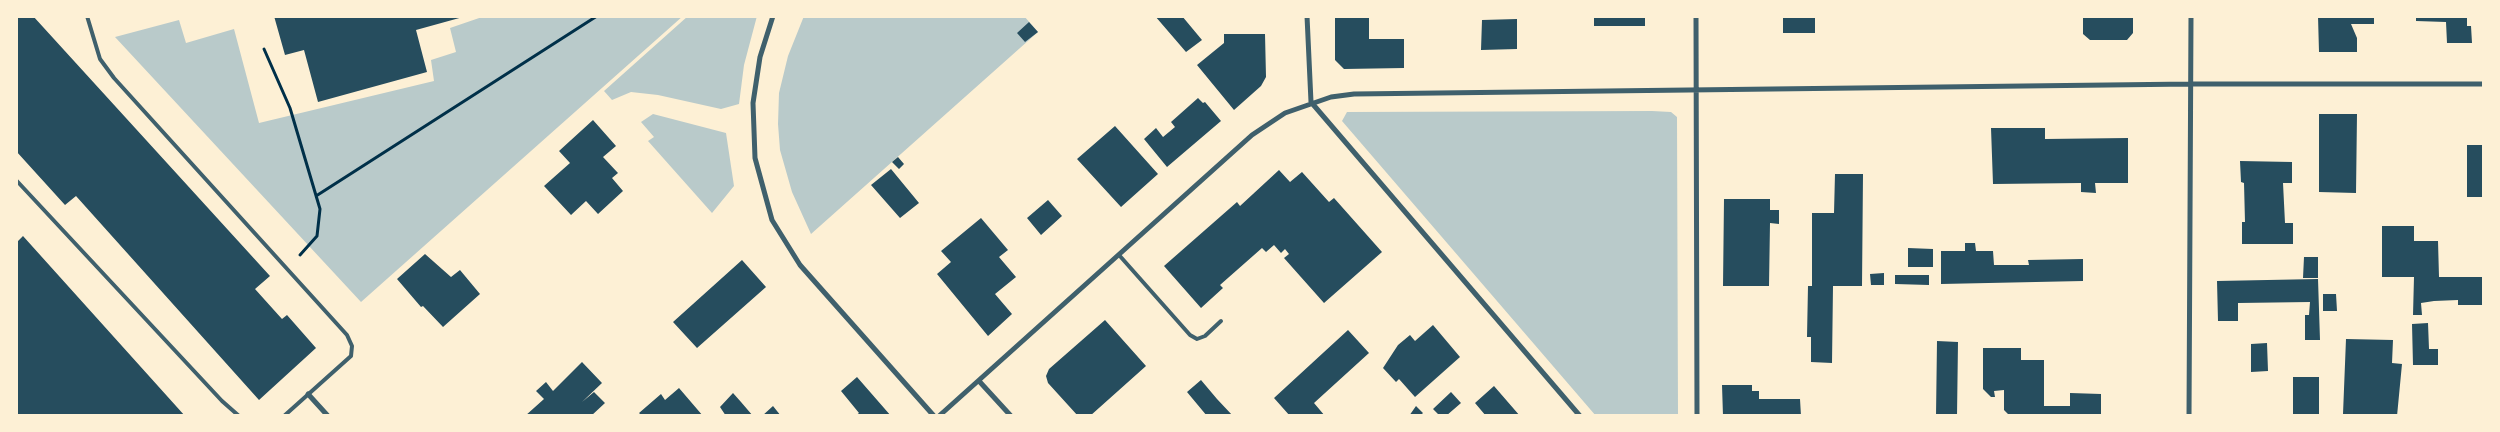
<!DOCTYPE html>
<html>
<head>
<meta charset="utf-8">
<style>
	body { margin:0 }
	#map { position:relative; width:2500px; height:432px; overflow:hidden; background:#fdf0d5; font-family:"Fira Sans Condensed",sans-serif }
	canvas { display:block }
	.frame { position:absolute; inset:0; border:18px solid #fdf0d5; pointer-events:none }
</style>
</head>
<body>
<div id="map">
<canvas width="2500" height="432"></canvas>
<div class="frame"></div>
</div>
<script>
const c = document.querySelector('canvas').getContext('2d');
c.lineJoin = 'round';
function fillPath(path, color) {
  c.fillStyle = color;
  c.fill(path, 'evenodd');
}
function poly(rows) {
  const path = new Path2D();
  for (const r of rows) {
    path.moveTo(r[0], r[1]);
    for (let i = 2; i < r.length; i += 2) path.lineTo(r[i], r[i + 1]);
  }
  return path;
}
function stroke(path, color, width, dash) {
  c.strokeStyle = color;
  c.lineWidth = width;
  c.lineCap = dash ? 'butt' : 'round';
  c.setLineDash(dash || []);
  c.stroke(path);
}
fillPath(poly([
	[485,16,683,16,361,302,115,37,179,20,186,43,234,29,259,123,434,81,431,60,456,52,450,28],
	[688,16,757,16,744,65,739,104,721,109,658,95,631,92,612,100,604,91],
	[804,16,1024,16,1038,32,811,234,792,192,780,150,778,124,779,93,788,56],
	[1652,111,1671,112,1677,117,1678,416,1596,416,1342,121,1347,112],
	[653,114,726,133,734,186,712,213,648,141,654,137,641,122]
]), '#b9caca');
fillPath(poly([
	[16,16,33,16,270,276,255,289,282,319,287,315,316,348,259,400,76,196,65,205,16,151],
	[274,16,463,16,463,17,416,30,427,72,318,102,304,50,285,55],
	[1155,16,1182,16,1202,40,1186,52],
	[1335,16,1369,16,1369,39,1404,39,1404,68,1344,69,1335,60],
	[1594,16,1645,16,1645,26,1594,26],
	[1783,16,1815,16,1815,33,1783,33],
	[2083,16,2133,16,2133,33,2127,40,2090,40,2083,34],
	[2318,16,2374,16,2374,24,2351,24,2357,38,2357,52,2319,52],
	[2416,16,2467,16,2467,26,2471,26,2472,43,2447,43,2446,22,2416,21],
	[1517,19,1517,49,1481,50,1482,20],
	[1029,22,1038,32,1025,42,1017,33],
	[1224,34,1265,34,1266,77,1261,86,1234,110,1197,65,1224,43],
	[1198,98,1203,103,1205,102,1221,121,1167,167,1144,139,1156,128,1163,137,1175,127,1171,122],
	[2319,114,2357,114,2356,193,2319,192],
	[593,120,616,146,603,157,618,173,612,178,623,191,598,214,586,201,571,215,544,186,570,163,559,151],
	[1115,126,1158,174,1121,207,1077,159],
	[1991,128,2045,128,2045,139,2128,138,2128,183,2095,183,2096,193,2081,192,2081,183,1993,184],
	[2467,145,2484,145,2484,197,2467,197],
	[898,157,904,164,899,169,892,162],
	[2240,161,2292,162,2292,183,2283,183,2285,223,2293,223,2293,244,2242,244,2242,222,2245,222,2244,183,2241,182],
	[891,169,919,203,900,218,871,185],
	[1279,170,1290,182,1302,172,1329,202,1334,198,1382,252,1324,303,1284,258,1289,254,1285,249,1281,253,1274,245,1266,252,1262,248,1220,285,1223,288,1201,308,1164,266,1237,202,1240,206],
	[1835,174,1863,174,1862,286,1833,286,1832,363,1811,362,1811,337,1807,337,1808,286,1812,286,1812,213,1834,213],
	[1724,199,1770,199,1770,210,1779,210,1779,224,1770,223,1769,286,1723,286],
	[1048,200,1062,216,1041,235,1027,218],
	[981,218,1008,250,999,257,1016,277,995,294,1012,314,988,336,937,274,951,262,941,251],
	[2382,226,2414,226,2414,241,2438,241,2439,277,2484,277,2484,305,2458,305,2458,300,2434,301,2421,303,2422,315,2413,315,2414,277,2382,277],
	[23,236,185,416,16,416,16,243],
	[1965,243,1975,243,1976,251,1993,251,1994,265,2029,265,2028,260,2083,259,2083,281,1941,284,1941,251,1965,251],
	[1908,248,1933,249,1933,267,1908,267],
	[425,254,451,277,460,270,480,294,443,327,423,306,421,307,397,279],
	[2304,257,2318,257,2318,278,2303,278],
	[742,260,766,287,697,348,673,322],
	[1884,273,1884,285,1871,285,1870,274],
	[1895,275,1929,275,1929,285,1895,284],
	[2318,279,2320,340,2305,340,2305,315,2309,315,2310,302,2238,303,2238,321,2218,321,2217,281],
	[2323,294,2336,294,2337,311,2323,311],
	[1105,320,1146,366,1090,416,1078,416,1048,383,1046,376,1049,369],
	[2428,323,2429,349,2438,349,2438,365,2413,365,2412,324],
	[1433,325,1460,357,1415,397,1399,379,1396,382,1383,368,1398,345,1410,335,1415,341],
	[1348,330,1369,353,1314,403,1325,416,1290,416,1274,398],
	[2346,339,2393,340,2392,363,2402,364,2397,416,2343,414],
	[1937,341,1958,342,1957,416,1936,416],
	[2267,343,2268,371,2251,372,2251,344],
	[1983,348,2021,348,2021,360,2044,360,2044,406,2070,406,2070,393,2101,394,2101,416,2010,416,2004,410,2004,390,1994,391,1995,397,1991,397,1983,389],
	[582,362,602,383,582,402,594,392,605,403,591,416,571,416,570,414,568,416,525,416,544,399,536,391,546,382,553,391],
	[857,377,891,416,855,416,859,413,841,391],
	[2293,377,2319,377,2319,416,2293,416],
	[1201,380,1217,399,1233,416,1207,416,1187,392],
	[1722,385,1752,385,1752,391,1759,391,1759,399,1800,399,1801,416,1723,416],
	[1494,386,1520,416,1486,416,1475,403],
	[679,388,703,416,642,416,639,413,661,394,665,400],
	[1451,392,1461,403,1446,416,1440,416,1433,409],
	[733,393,741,402,753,416,726,416,720,407],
	[773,406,781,416,762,416],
	[1416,406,1423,413,1420,416,1409,416]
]), '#264d5e');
stroke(poly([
	[264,49,290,108,320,209,317,236,300,255],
	[316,196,597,16]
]), '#003049', 3);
stroke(poly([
	[87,16,100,59,114,78,347,335,352,346,351,356,284,416],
	[16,180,222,401,239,416],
	[1119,255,1190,335,1197,339,1205,336,1221,321]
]), '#3f606c', 4);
stroke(poly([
	[773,16,760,57,753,103,755,158,772,220,800,265,934,416],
	[1307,16,1311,102],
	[1696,16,1697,416],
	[1311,102,1580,416],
	[979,381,1011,416],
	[308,394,328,416],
	[939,416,1252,135,1285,113,1331,97,1354,94,2191,84,2484,84],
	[2189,416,2191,16]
]), '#3f606c', 5);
</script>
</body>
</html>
